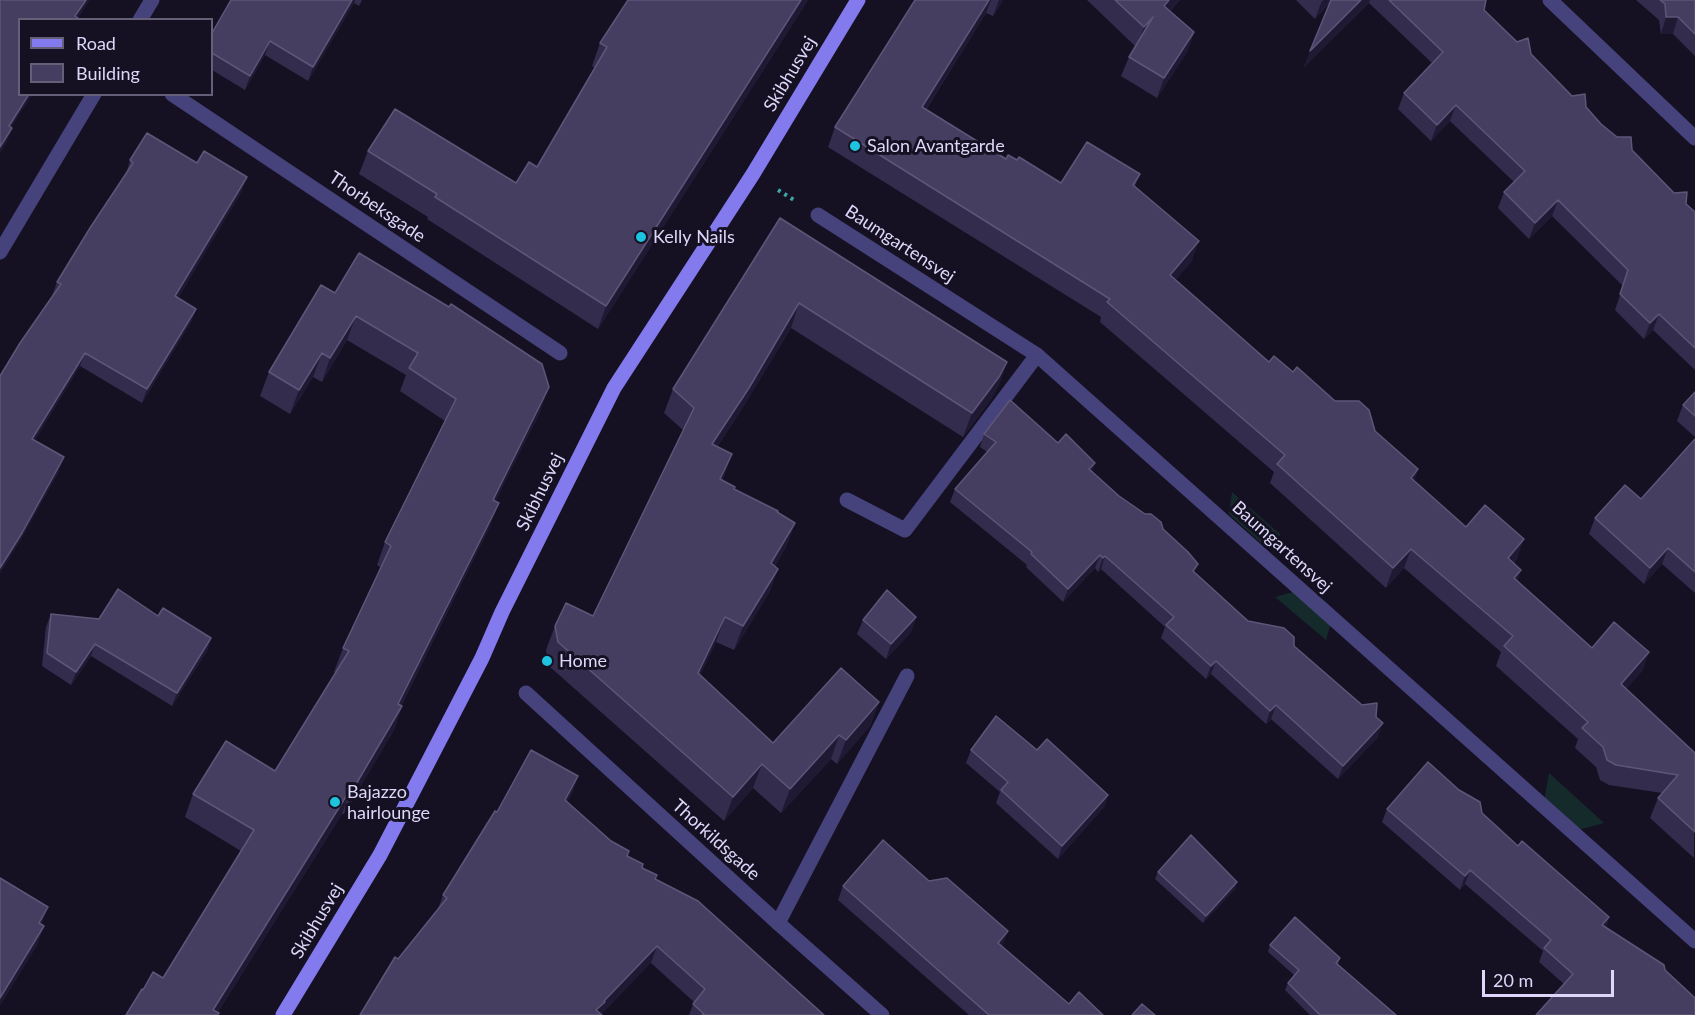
<!DOCTYPE html>
<html>
<head>
<meta charset="utf-8">
<style>
	body { margin:0 }
	#map { position:relative; width:1695px; height:1015px; overflow:hidden; background:#151122; font-family:Lato,sans-serif }
	canvas { display:block }
	.legend { position:absolute; left:18px; top:18px; width:195px; height:78px; box-sizing:border-box; background:#151122; border:2px solid #656078; margin:0; padding:8px 10px; list-style:none; font-size:18px; color:#ddd7fa }
	.legend li { display:flex; align-items:center; gap:12px; height:30px }
	.legend b { width:30px; border:2px solid #656078 }
	.scale { position:absolute; left:1482px; top:970px; width:132px; height:27px; box-sizing:border-box; border:3px solid #ddd7fa; border-top:0; padding-left:8px; font-size:18px; line-height:21px; white-space:nowrap; color:#ddd7fa; -webkit-text-stroke:4px #151122; paint-order:stroke }
</style>
</head>
<body>
<div id="map">
<canvas width="1695" height="1015"></canvas>
<ul class="legend">
<li><b style="height:8px;background:#827aed"></b>Road</li>
<li><b style="height:16px;background:#463e60"></b>Building</li>
</ul>
<div class="scale">20 m</div>
</div>
<script>
const c = document.querySelector('canvas').getContext('2d');
c.lineJoin = 'round';
function fillPath(path, color) {
  c.fillStyle = color;
  c.fill(path, 'evenodd');
}
function poly(rows) {
  const path = new Path2D();
  for (const r of rows) {
    path.moveTo(r[0], r[1]);
    for (let i = 2; i < r.length; i += 2) path.lineTo(r[i], r[i + 1]);
  }
  return path;
}
function stroke(path, color, width, dash) {
  c.strokeStyle = color;
  c.lineWidth = width;
  c.lineCap = dash ? 'butt' : 'round';
  c.setLineDash(dash || []);
  c.stroke(path);
}
function write(font, color, halo, rows, align = 'center') {
  c.font = font + ' Lato,sans-serif';
  c.lineWidth = 6;
  c.setLineDash([]);
  c.textBaseline = 'middle';
  c.strokeStyle = halo;
  c.fillStyle = color;
  for (const [text, x, y, turn = 0] of rows) {
    c.save();
    c.translate(x, y);
    c.rotate((+turn || 0) * Math.PI / 180);
    c.textAlign = isNaN(turn) ? turn : align;
    if (halo) c.strokeText(text, 0, 0);
    c.fillText(text, 0, 0);
    c.restore();
  }
}
fillPath(poly([
	[1232,492,1281,535,1261,543,1229,514],
	[1304,589,1333,616,1326,640,1275,597],
	[1549,773,1604,823,1578,830,1544,802]
]), '#152b2b');
stroke(poly([
	[778,190,794,200]
]), '#3ea7a4', 4, [3, 4.5]);
stroke(poly([
	[847,500,905,530,1037,355],
	[778,923,907,676]
]), '#46427b', 15);
stroke(poly([
	[1550,0,1695,138],
	[140,20,152,0],
	[172,94,560,353],
	[818,215,1037,355,1695,941],
	[0,252,94,94],
	[526,693,778,923,882,1015]
]), '#46427b', 15);
stroke(poly([
	[283,1015,380,855,482,658,502,612,614,388,753,174,858,0]
]), '#827aed', 15);
fillPath(poly([
	[231,0,362,0,359,6,354,3,308,81,265,55,245,90,212,70,212,33],
	[628,0,808,0,598,329,427,219,428,217,359,174,368,151,516,183,537,167,595,68,592,66,600,43],
	[915,0,1003,0,993,16,986,13,926,110,1006,159,1017,160,1061,183,1140,174,1135,186,1192,261,1175,280,1269,362,1293,372,1335,401,1375,431,1418,469,1414,481,1466,527,1517,559,1513,564,1521,570,1517,581,1592,648,1649,652,1642,671,1626,689,1695,753,1694,858,1650,818,1658,798,1662,793,1609,785,1600,780,1596,767,1575,748,1578,739,1496,666,1501,652,1404,568,1386,588,1270,483,1274,472,1100,322,1101,317,828,147,835,127],
	[1087,0,1180,0,1170,11,1194,32,1187,52,1157,98,1121,76,1129,57,1135,46],
	[1296,0,1486,0,1484,10,1531,54,1572,96,1586,107,1601,124,1632,150,1674,193,1695,212,1695,370,1653,330,1644,339,1615,310,1623,286,1552,216,1529,239,1498,208,1504,192,1514,182,1450,121,1431,141,1398,109,1404,93,1432,63,1369,3,1304,67,1330,2,1315,19],
	[1636,0,1695,0,1695,56,1673,34,1661,34,1659,20],
	[130,160,242,191,178,298,196,309,191,322,142,403,80,366,35,440,59,471,17,546,52,296,57,282,126,174],
	[780,218,1007,362,998,387,990,401,963,437,791,328,740,412,717,447,723,480,734,489,795,523,786,547,775,566,778,569,769,593,734,650,716,642,700,675,773,743,879,702,870,726,837,764,831,759,781,813,753,788,724,821,549,666,546,650,555,626,593,616,683,430,664,413,673,389],
	[321,285,541,410,495,501,490,526,401,706,402,706,394,730,344,814,342,814,218,1012,143,990,163,978,241,851,185,817,193,794,275,771,336,673,334,672,343,648,381,568,377,565,385,542,445,421,400,391,406,375,347,340,322,382,313,377,290,414,260,396,269,372],
	[1695,392,1695,437,1677,421,1683,405],
	[984,434,1058,443,1095,463,1092,471,1119,496,1163,529,1195,573,1248,621,1294,646,1376,717,1378,737,1338,779,1271,719,1266,724,1211,674,1206,679,1161,638,1165,627,1101,569,1098,572,1095,568,1063,602,1026,567,1027,565,950,502,955,489,987,452,980,447],
	[1695,439,1695,593,1662,564,1644,584,1589,534,1595,518,1641,499],
	[51,614,99,619,158,616,211,638,207,651,172,706,91,656,71,685,42,666,46,627],
	[916,617,911,632,886,659,857,634,863,620],
	[971,750,1037,750,1108,795,1104,807,1058,859,996,803,1000,792,966,763],
	[578,776,572,793,567,802,628,856,824,1015,689,1015,694,1002,651,963,360,1015,398,959,438,909,443,895,497,812],
	[1387,809,1482,813,1518,846,1609,917,1606,927,1665,970,1564,984,1539,962,1543,951,1465,884,1460,890,1382,822],
	[1158,872,1237,882,1235,889,1203,923,1155,879],
	[843,886,1003,945,1002,946,1069,1004,1103,1015,969,1015,838,900],
	[1270,945,1340,958,1338,965,1396,1015,1310,1015,1285,990,1288,983,1294,975,1268,952]
]), '#342c4d');
fillPath(poly([
	[86,0,90,0,77,20,75,16],
	[352,0,355,0,354,3,308,81,313,67],
	[801,0,808,0,598,329,606,306],
	[989,0,991,0,986,13,915,127,922,107],
	[999,0,1003,0,993,16],
	[1169,0,1180,0,1156,25,1164,6],
	[1323,0,1331,0,1315,19,1321,3],
	[1361,0,1370,0,1369,3,1304,67,1310,51],
	[1153,17,1137,47,1144,27],
	[1666,17,1678,17,1673,34,1661,34],
	[1194,32,1187,52,1157,98,1164,78],
	[270,41,265,55,245,90,250,76],
	[29,94,33,94,3,140,9,126],
	[1456,105,1450,121,1431,141,1437,125],
	[12,128,7,142,0,153,0,147],
	[247,177,242,191,171,310,175,296],
	[1558,200,1552,216,1529,239,1535,223],
	[1199,241,1192,261,1163,295,1170,275],
	[799,303,791,328,740,412,703,468,712,444],
	[196,309,191,322,142,403,147,389],
	[1659,314,1653,330,1644,339,1650,323],
	[356,316,347,340,322,382,330,358],
	[85,353,80,366,27,453,32,439],
	[322,353,313,377,290,414,299,390],
	[1007,362,998,387,990,401,963,437,972,413],
	[549,387,541,410,484,524,493,500],
	[732,454,724,478,711,503,720,479],
	[64,457,59,471,17,546,0,574,0,568],
	[1095,463,1090,476,1089,469],
	[1418,469,1411,489,1411,478],
	[499,503,490,526,392,723,402,706,394,730,344,814,352,791,398,704],
	[795,523,786,547,762,588,771,563],
	[1524,539,1517,559,1500,578,1508,558],
	[1668,548,1662,564,1644,584,1650,568],
	[1411,549,1404,568,1386,588,1393,568],
	[1100,555,1095,568,1063,602,1068,589],
	[1105,556,1101,569,1098,572,1103,558],
	[778,569,769,593,734,650,743,626],
	[1521,570,1514,590,1514,578],
	[725,617,716,642,689,697,698,673],
	[916,617,911,632,886,659,891,644],
	[211,638,207,651,172,706,177,693],
	[95,644,91,656,71,685,76,672],
	[1649,652,1642,671,1614,704,1621,684],
	[1216,661,1211,674,1206,679,1211,666],
	[879,702,870,726,837,764,846,740],
	[1276,705,1271,719,1266,724,1270,711],
	[1383,723,1378,737,1338,779,1343,766],
	[839,735,831,759,781,813,790,789],
	[762,764,753,788,724,821,733,797],
	[578,776,572,793,559,817,565,800],
	[350,790,342,814,216,1015,213,1010],
	[1108,795,1104,807,1058,859,1062,846],
	[1470,870,1465,884,1460,890,1465,876],
	[1237,882,1235,889,1203,923,1206,916],
	[48,907,41,927,39,923],
	[1609,917,1604,931,1602,925],
	[44,926,37,946,0,1006,0,998],
	[1008,931,1003,945,993,956,998,943],
	[657,946,651,963,601,1015,596,1010,604,1001]
]), '#201934');
const building = poly([
	[0,0,86,0,75,16,78,18,77,20,20,20,20,94,29,94,9,126,12,128,0,147,0,0],
	[231,0,352,0,313,67,270,41,250,76,212,53,212,33,231,0],
	[628,0,801,0,606,306,435,197,437,194,368,151,395,109,516,183,529,162,537,167,607,47,600,43,628,0],
	[915,0,989,0,922,107,1006,159,1008,155,1017,160,1019,157,1061,183,1087,142,1140,174,1133,185,1199,241,1170,275,1269,362,1274,356,1293,372,1297,367,1335,401,1359,401,1369,410,1375,431,1418,469,1411,478,1466,527,1485,505,1524,539,1508,558,1521,570,1514,578,1592,648,1614,622,1649,652,1621,684,1695,753,1695,832,1658,798,1678,775,1616,765,1607,760,1603,747,1582,728,1588,722,1504,646,1513,636,1411,549,1393,568,1277,464,1285,455,1107,302,1110,299,835,127,915,0],
	[1115,0,1169,0,1164,6,1194,32,1164,78,1129,57,1153,17,1144,27,1115,0],
	[1331,0,1361,0,1310,51,1331,0],
	[1389,0,1486,0,1484,10,1517,42,1528,38,1531,54,1572,96,1585,94,1586,107,1601,124,1617,137,1631,137,1632,150,1674,193,1687,192,1686,204,1695,212,1695,348,1659,314,1650,323,1620,294,1628,270,1558,200,1535,223,1504,192,1525,171,1456,105,1437,125,1404,93,1443,52,1389,0],
	[1660,0,1695,0,1695,34,1678,17,1666,17,1665,4,1660,0],
	[147,133,197,163,204,151,247,177,175,296,196,309,147,389,85,353,32,439,64,457,22,533,0,568,0,376,20,343,61,284,57,282,90,228,133,163,130,160,147,133],
	[780,218,1007,362,999,377,972,413,799,303,749,388,712,444,732,454,720,479,735,487,734,489,778,511,777,512,795,523,771,563,778,569,743,626,725,617,698,673,773,743,841,668,879,702,846,740,839,735,790,789,762,764,733,797,558,642,555,626,566,603,593,616,694,408,673,389,780,218],
	[359,253,449,307,451,304,542,364,549,387,493,500,499,503,398,704,402,706,352,791,350,790,213,1010,219,1013,218,1015,126,1015,142,989,143,990,153,972,163,978,254,830,193,794,226,741,275,771,349,651,343,648,391,546,385,542,456,399,409,368,418,353,356,316,330,358,322,353,299,390,269,372,321,285,335,293,359,253],
	[1695,392,1695,416,1683,405,1695,392],
	[1010,400,1058,443,1066,434,1095,463,1089,469,1119,496,1145,514,1151,514,1161,522,1163,529,1188,552,1198,564,1193,571,1248,621,1284,628,1294,637,1294,646,1362,705,1377,703,1376,717,1383,723,1343,766,1276,705,1270,711,1216,661,1211,666,1166,625,1174,617,1105,556,1103,558,1100,555,1068,589,1031,554,1032,552,955,489,996,442,984,434,1010,400],
	[1695,439,1695,572,1668,548,1650,568,1595,518,1625,485,1641,499,1695,439],
	[118,589,158,616,163,608,211,638,177,693,95,644,76,672,47,653,51,614,99,619,118,589],
	[887,590,916,617,891,644,863,620,887,590],
	[996,716,1037,750,1047,739,1108,795,1062,846,1001,790,1008,782,971,750,996,716],
	[531,750,578,776,565,800,611,841,629,851,627,856,643,864,642,868,657,875,655,879,698,901,824,1015,702,1015,704,1014,693,1004,705,989,657,946,604,1001,605,1002,596,1010,602,1015,360,1015,395,957,398,959,447,898,443,895,495,811,497,812,531,750],
	[1428,762,1459,790,1480,802,1482,813,1518,846,1522,841,1609,917,1602,925,1664,965,1665,970,1695,998,1695,1015,1536,1015,1573,974,1544,948,1551,940,1470,870,1465,876,1387,809,1428,762],
	[1191,835,1237,882,1206,916,1158,872,1191,835],
	[883,840,929,881,947,878,1008,931,998,943,1069,1004,1079,992,1103,1015,989,1015,843,886,883,840],
	[0,878,48,907,39,923,44,926,0,998,0,878],
	[1295,917,1340,958,1336,963,1396,1015,1320,1015,1288,983,1299,970,1270,945,1295,917],
	[1142,1004,1155,1015,1132,1015,1142,1004]
]);
fillPath(building, '#463e60');
stroke(building, '#5e5678', 1.5);
for (const [x, y, r, color] of [
	[855,146,6,"#1ec4df"],
	[641,237,6,"#1ec4df"],
	[547,661,6,"#1ec4df"],
	[335,802,6,"#1ec4df"]
]) {
  const dot = new Path2D();
  dot.arc(x, y, r, 0, 2 * Math.PI);
  c.fillStyle = color;
  c.fill(dot);
  stroke(dot, '#151122', 2);
}
write('18px', '#ddd7fa', '#151122', [
	["Skibhusvej",790,74,-59],
	["Thorbeksgade",377,207,34],
	["Baumgartensvej",900,244,33],
	["Skibhusvej",540,492,-64],
	["Baumgartensvej",1282,547,42],
	["Thorkildsgade",716,840,42],
	["Skibhusvej",317,921,-59]
]);
write('18px', '#ddd7fa', '#151122', [
	["Salon Avantgarde",867,146],
	["Kelly Nails",653,237],
	["Home",559,661],
	["Bajazzo",347,792],
	["hairlounge",347,813]
], 'left');
</script>
</body>
</html>
